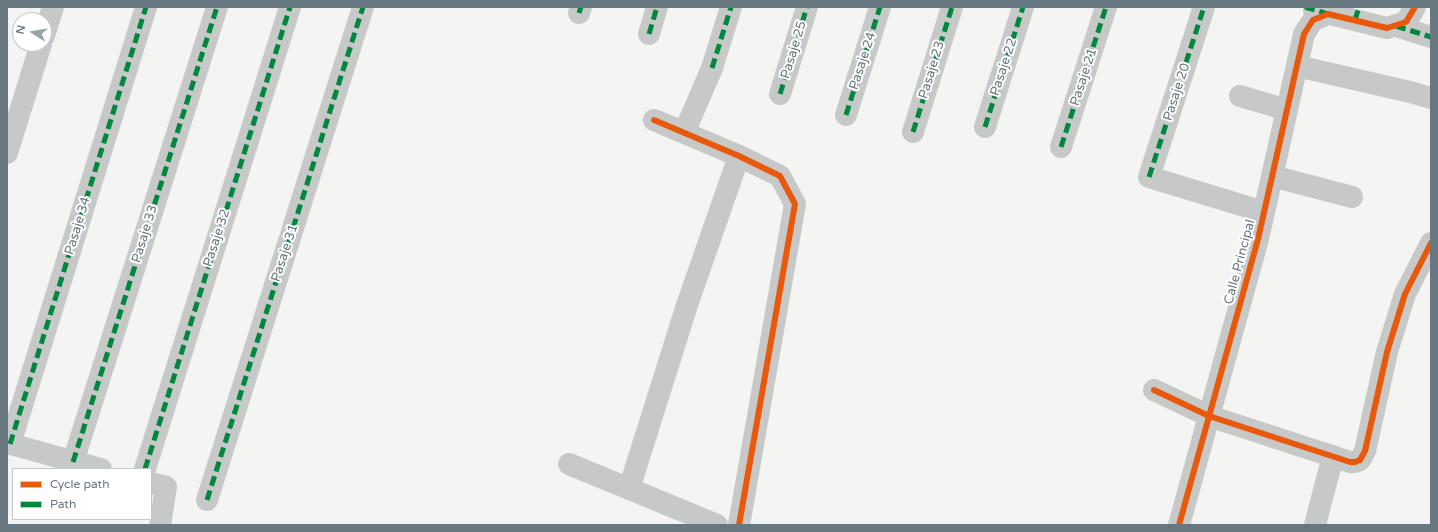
<!DOCTYPE html>
<html>
<head>
<meta charset="utf-8">
<style>
	body { margin:0 }
	#map { position:relative; width:1438px; height:532px; overflow:hidden; background:#f4f4f3; font-family:"Varela Round",sans-serif }
	canvas { display:block }
	.frame { position:absolute; inset:0; border:8px solid #677880; pointer-events:none }
	.legend { position:absolute; left:12px; top:468px; width:140px; height:52px; box-sizing:border-box; background:#fff; border:1px solid #c2c9cc; margin:0; padding:5px 7px; list-style:none; font-size:12px; color:#677880 }
	.legend li { display:flex; align-items:center; gap:8px; height:20px }
	.legend b { width:20px; border:1px solid #c2c9cc }
	.north { position:absolute; left:12px; top:12px; width:40px; height:40px; box-sizing:border-box; background:#fff; border:1px solid #c2c9cc; border-radius:50%; rotate:282deg; font-size:11px; font-weight:700; line-height:16px; text-align:center; color:#677880 }
	.north::after { content:''; display:block; margin:auto; width:14px; height:18px; background:#98a3a8; clip-path:polygon(50% 0,100% 100%,50% 72%,0 100%) }
</style>
</head>
<body>
<div id="map">
<canvas width="1438" height="532"></canvas>
<div class="frame"></div>
<ul class="legend">
<li><b style="height:5px;background:#e8590c"></b>Cycle path</li>
<li><b style="height:5px;background:#00873e"></b>Path</li>
</ul>
<div class="north">N</div>
</div>
<script>
const c = document.querySelector('canvas').getContext('2d');
c.lineJoin = 'round';
function poly(rows) {
  const path = new Path2D();
  for (const r of rows) {
    path.moveTo(r[0], r[1]);
    for (let i = 2; i < r.length; i += 2) path.lineTo(r[i], r[i + 1]);
  }
  return path;
}
function stroke(path, color, width, dash) {
  c.strokeStyle = color;
  c.lineWidth = width;
  c.lineCap = dash ? 'butt' : 'round';
  c.setLineDash(dash || []);
  c.stroke(path);
}
function write(font, color, halo, rows, align = 'center') {
  c.font = font + ' "Varela Round",sans-serif';
  c.lineWidth = 4;
  c.setLineDash([]);
  c.textBaseline = 'middle';
  c.strokeStyle = halo;
  c.fillStyle = color;
  for (const [text, x, y, turn = 0] of rows) {
    c.save();
    c.translate(x, y);
    c.rotate((+turn || 0) * Math.PI / 180);
    c.textAlign = isNaN(turn) ? turn : align;
    if (halo) c.strokeText(text, 0, 0);
    c.fillText(text, 0, 0);
    c.restore();
  }
}
stroke(poly([
	[1204,7,1149,177,1264,212],
	[1314,10,1387,28,1406,22,1415,7],
	[579,13,581,7],
	[1396,26,1431,37],
	[649,34,657,7],
	[44,36,53,7],
	[1297,66,1410,92,1431,98],
	[780,94,807,7],
	[1240,96,1287,110],
	[846,115,880,7],
	[654,120,739,156,780,176,795,204,739,525],
	[985,127,1023,7],
	[913,132,952,7],
	[684,133,712,68,731,7],
	[1061,147,1106,7],
	[7,153,41,44],
	[1272,176,1352,197],
	[1154,390,1209,416,1350,462,1355,462,1360,460,1365,451,1387,352,1405,294,1431,243],
	[7,443,101,469],
	[10,444,146,7],
	[73,462,217,7],
	[569,464,717,525],
	[145,469,290,7],
	[151,483,166,487,160,525],
	[629,489,687,305,739,156],
	[207,500,363,7],
	[1179,525,1258,239,1304,34,1313,20,1328,14],
	[1315,525,1333,456]
]), '#c7c9c9', 22);
stroke(poly([
	[1305,7,1328,14],
	[579,13,581,7],
	[1355,20,1359,7],
	[1396,26,1431,37],
	[649,34,657,7],
	[712,68,731,7],
	[780,94,807,7],
	[846,115,880,7],
	[985,127,1023,7],
	[913,132,952,7],
	[1061,147,1106,7],
	[1149,177,1204,7],
	[10,444,146,7],
	[73,462,217,7],
	[145,469,290,7],
	[207,500,363,7]
]), '#00873e', 5, [10, 5]);
stroke(poly([
	[654,120,739,156,780,176,795,204,739,525],
	[1154,390,1209,416,1350,462,1355,462,1360,460,1365,451,1387,352,1405,294,1431,243],
	[1179,525,1258,239,1304,34,1313,20,1328,14,1387,28,1406,22,1415,7]
]), '#e8590c', 6);
write('13px', '#677880', '#fff', [
	["Pasaje 25",794,50,-73],
	["Pasaje 24",863,61,-72],
	["Pasaje 22",1004,67,-72],
	["Pasaje 23",932,70,-73],
	["Pasaje 21",1084,77,-72],
	["Pasaje 20",1177,92,-72],
	["Pasaje 34",78,226,-73],
	["Pasaje 33",145,234,-73],
	["Pasaje 32",217,238,-72],
	["Pasaje 31",285,253,-72],
	["Calle Principal",1240,262,-75]
]);
</script>
</body>
</html>
